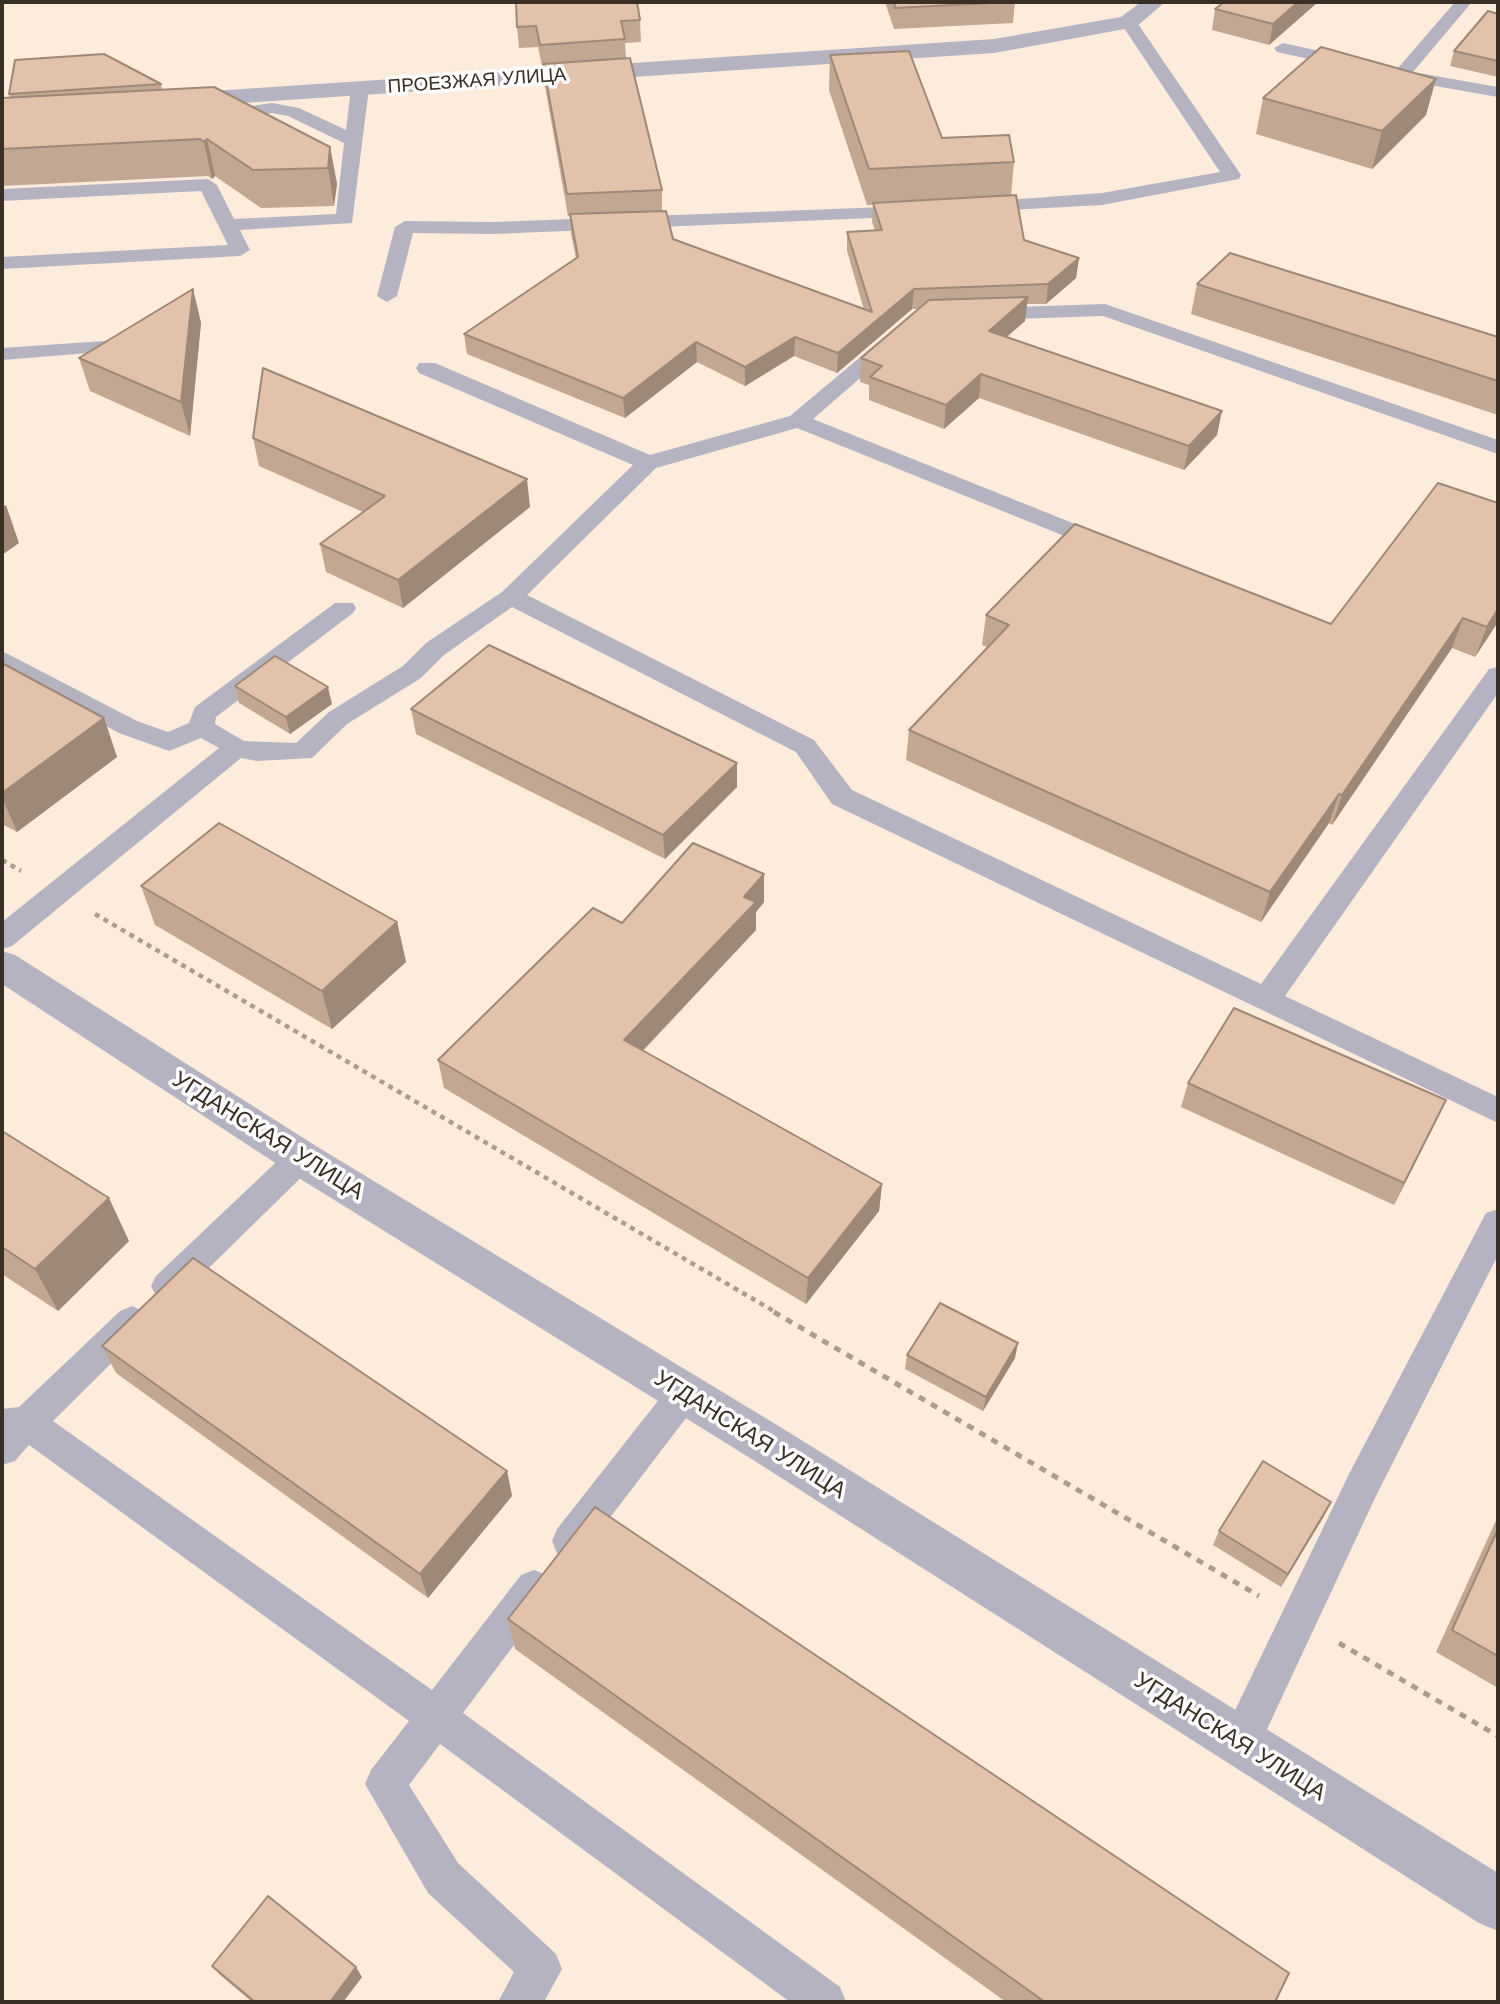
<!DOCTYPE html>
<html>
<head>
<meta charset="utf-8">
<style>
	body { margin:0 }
	#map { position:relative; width:1500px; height:2004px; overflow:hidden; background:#fdecdc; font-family:"Work Sans",sans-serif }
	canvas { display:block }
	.frame { position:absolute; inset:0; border:4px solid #3a2f25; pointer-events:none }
</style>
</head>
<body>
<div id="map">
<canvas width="1500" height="2004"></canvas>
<div class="frame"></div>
</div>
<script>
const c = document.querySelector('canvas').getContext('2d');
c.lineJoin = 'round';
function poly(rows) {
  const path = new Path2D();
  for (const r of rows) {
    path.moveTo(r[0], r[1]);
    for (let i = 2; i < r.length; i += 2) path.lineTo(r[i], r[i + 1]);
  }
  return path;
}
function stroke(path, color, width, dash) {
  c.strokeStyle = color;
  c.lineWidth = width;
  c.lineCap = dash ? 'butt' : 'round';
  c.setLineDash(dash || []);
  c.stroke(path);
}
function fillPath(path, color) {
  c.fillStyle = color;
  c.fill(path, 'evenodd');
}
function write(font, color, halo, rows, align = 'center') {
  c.font = font + ' "Work Sans",sans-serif';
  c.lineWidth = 7;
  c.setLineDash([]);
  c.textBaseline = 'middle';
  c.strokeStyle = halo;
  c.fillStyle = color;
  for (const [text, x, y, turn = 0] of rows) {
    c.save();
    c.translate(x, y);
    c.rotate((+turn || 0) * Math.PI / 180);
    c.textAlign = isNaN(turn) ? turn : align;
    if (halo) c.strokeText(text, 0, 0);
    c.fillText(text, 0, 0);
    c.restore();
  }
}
stroke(poly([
	[2,860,21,871],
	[95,914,777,1313]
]), '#aa9c8e', 4.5, [5, 5]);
stroke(poly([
	[774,1312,1259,1596],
	[1339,1643,1498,1736]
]), '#aa9c8e', 5, [7, 7]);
fillPath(poly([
	[1455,2,1472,2,1413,72,1498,87,1498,97,1401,80,1392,75,1455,2],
	[1128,17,1134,18,1241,175,1239,179,1102,205,972,212,969,208,979,202,1102,193,1220,172,1120,22,1128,17],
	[1283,43,1356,59,1359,63,1350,68,1277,52,1274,48,1283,43],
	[360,83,369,88,352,223,240,230,250,250,240,256,2,269,2,257,228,245,201,191,2,201,2,189,208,179,217,185,234,219,336,214,344,143,288,116,272,113,218,121,209,116,218,111,272,103,299,108,346,130,351,88,360,83],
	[912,206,919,208,922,212,919,216,494,234,413,233,397,296,387,302,377,296,395,227,405,221,494,222,912,206],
	[1105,304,1498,440,1498,454,1103,316,986,320,976,314,986,308,1105,304],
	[890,336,897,338,901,342,897,346,813,419,1115,540,1119,545,1115,550,1099,550,797,428,656,468,527,595,814,740,852,790,1261,984,1489,669,1498,667,1498,693,1285,996,1498,1097,1498,1123,832,804,796,752,512,607,444,655,421,678,347,724,312,758,257,761,241,758,12,946,2,949,2,922,219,748,201,738,169,751,119,733,2,670,2,651,137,721,168,732,189,723,195,707,335,603,353,603,356,608,353,613,216,717,215,724,244,741,296,743,329,712,403,666,426,643,502,592,633,465,419,373,416,368,419,363,435,363,650,455,790,416,883,338,890,336],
	[119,340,126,342,130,346,126,350,2,360,2,348,119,340],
	[301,1145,312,1149,317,1158,312,1167,180,1296,168,1300,156,1296,151,1286,156,1276,290,1149,301,1145],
	[1498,1209,1498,1255,1376,1496,1254,1757,1240,1763,1226,1757,1220,1743,1226,1729,1350,1472,1486,1213,1498,1209],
	[132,1306,144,1311,149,1321,144,1331,53,1421,432,1690,521,1575,534,1570,547,1575,553,1588,547,1601,463,1713,840,1987,846,2002,790,2002,440,1744,409,1785,458,1863,556,1954,562,1969,544,2002,498,2002,514,1972,428,1893,365,1784,371,1770,409,1721,29,1445,15,1461,2,1465,2,1409,19,1407,120,1311,132,1306],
	[684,1378,696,1383,701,1394,696,1405,583,1553,570,1558,557,1553,552,1541,557,1529,672,1383,684,1378]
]), '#b5b3c2');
fillPath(poly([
	[1141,2,1165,2,1136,27,994,53,182,107,174,105,170,100,174,95,182,93,994,39,1121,17,1141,2],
	[2,951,15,955,316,1146,782,1428,1498,1873,1498,1931,1479,1923,750,1458,286,1170,2,984,2,951]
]), '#b5b3c2');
fillPath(poly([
	[885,2,1015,2,1013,23,894,29],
	[1318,2,1269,45,1212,30,1215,9],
	[1498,14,1498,77,1450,66,1454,51],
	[640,20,641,42,625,43,626,58,662,190,662,211,673,239,864,310,847,251,847,232,875,230,872,222,873,205,867,205,829,90,830,55,942,138,1014,162,1011,196,1024,240,1079,258,1076,278,1046,304,1027,304,1025,321,1007,337,1217,435,1184,470,979,398,944,429,869,400,869,385,860,382,861,358,919,309,912,309,837,373,794,356,745,386,697,362,625,418,467,354,464,334,576,258,571,234,570,216,568,216,545,86,543,66,542,66,538,47,519,48,517,27],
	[161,84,162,90,330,147,337,184,334,206,261,208,215,176,212,179,208,176,2,186,2,98,10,98,9,94],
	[1263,98,1426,115,1372,169,1256,134],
	[1197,284,1498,337,1498,415,1191,314],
	[193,289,201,323,190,436,90,391,79,358],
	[253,438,530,507,403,608,326,572,320,544,363,512,259,466],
	[1438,483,1498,622,1475,657,1452,648,1332,825,1329,823,1261,922,906,760,909,730,988,647,982,645,986,615,1331,624],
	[2,663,104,718,117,757,17,832,2,824],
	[235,686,332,704,290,734,239,703],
	[411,709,737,787,665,859,416,734],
	[764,874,764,902,756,912,756,930,643,1051,882,1184,879,1211,806,1304,444,1088,438,1060,622,923],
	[141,886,397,922,406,962,332,1029,155,925],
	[1188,1083,1435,1123,1394,1205,1181,1107],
	[2,1131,129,1241,58,1311,2,1274],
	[102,1346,507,1471,512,1496,428,1598,116,1373],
	[907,1355,1015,1358,983,1411,905,1369],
	[1324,1516,1281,1587,1213,1545,1219,1531],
	[1498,1516,1498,1688,1436,1652],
	[508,1619,1275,2002,1006,2002,515,1649],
	[212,1966,362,1977,343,2002,252,2002,220,1975]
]), '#c2a793');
fillPath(poly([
	[1298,2,1318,2,1269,45,1273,24],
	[1436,79,1426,115,1372,169,1382,131],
	[207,139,215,176,212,179,204,142],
	[330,147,337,184,334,206,328,168],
	[1079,258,1076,278,1046,304,1048,284],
	[193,289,201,323,190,436,181,402],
	[914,289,912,309,837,373,838,353],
	[1028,297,1025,321,986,354,989,331],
	[795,337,794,356,745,386,745,367],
	[696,342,697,362,625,418,623,398],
	[981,374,979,398,944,429,946,405],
	[1222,411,1217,435,1184,470,1189,446],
	[527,479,530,507,403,608,398,580],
	[6,505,19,543,2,555,2,507],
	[1498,609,1498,622,1475,657,1487,627],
	[1463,618,1452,648,1332,825,1342,795],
	[328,687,332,704,290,734,286,717],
	[104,718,117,757,17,832,2,797,2,793],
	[737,763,737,787,665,859,663,835],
	[1339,794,1329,823,1261,922,1270,892],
	[764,874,764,902,756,912,756,930,626,1068,624,1040],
	[397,922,406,962,332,1029,322,991],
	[1446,1100,1435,1123,1394,1205,1404,1183],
	[882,1184,879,1211,806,1304,808,1278],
	[109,1198,129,1241,58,1311,35,1269],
	[1018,1343,1015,1358,983,1411,986,1397],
	[507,1471,512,1496,428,1598,420,1574],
	[1331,1502,1324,1516,1281,1587,1288,1574],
	[356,1967,362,1977,343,2002,330,2002]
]), '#9e8878');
const building = poly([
	[516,2,637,2,640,20,621,21,625,39,540,45,536,26,517,27,516,2],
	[894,2,1010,2,895,8,894,2],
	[1224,2,1298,2,1273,24,1215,9,1224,2],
	[1488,11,1498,14,1498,61,1454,51,1488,11],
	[1321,47,1436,79,1382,131,1263,98,1321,47],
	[909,51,942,138,1009,135,1014,162,869,169,830,55,909,51],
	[104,54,161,84,9,94,15,60,104,54],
	[630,58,662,190,567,194,543,64,630,58],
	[214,87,330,147,328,168,253,170,207,139,204,142,200,139,2,149,2,98,214,87],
	[1016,195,1024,240,1079,258,1048,284,914,289,838,353,795,337,745,367,696,342,623,398,464,334,578,257,570,214,666,211,673,239,872,312,847,232,882,230,873,203,1016,195],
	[1230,253,1498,337,1498,381,1197,284,1230,253],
	[193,289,181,402,79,358,193,289],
	[1028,297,989,331,1222,411,1189,446,981,374,946,405,870,377,882,366,861,358,929,300,1028,297],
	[263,368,451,447,527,479,398,580,320,544,385,496,253,438,263,368],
	[1438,483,1498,503,1498,609,1487,627,1463,618,1342,795,1339,794,1270,892,909,730,1009,625,986,615,1075,524,1331,624,1438,483],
	[489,645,737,763,663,835,411,709,489,645],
	[275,656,328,687,286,717,235,686,275,656],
	[2,663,104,718,2,793,2,663],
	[219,823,397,922,322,991,141,886,219,823],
	[693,843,764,874,744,897,756,902,624,1040,882,1184,808,1278,438,1060,593,908,622,923,693,843],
	[1234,1008,1446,1100,1404,1183,1188,1083,1234,1008],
	[2,1131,109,1198,35,1269,2,1247,2,1131],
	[193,1258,507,1471,420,1574,102,1346,193,1258],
	[940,1303,1018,1343,986,1397,907,1355,940,1303],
	[1263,1461,1331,1502,1288,1574,1219,1531,1263,1461],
	[595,1507,1289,1973,1275,2002,1045,2002,508,1619,595,1507],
	[1498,1529,1498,1656,1452,1630,1498,1529],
	[268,1896,356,1967,330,2002,255,2002,212,1966,268,1896]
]);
fillPath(building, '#e2c2ab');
stroke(building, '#9e8878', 2);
write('19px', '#3a2f25', '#fdfdfd', [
	["ПРОЕЗЖАЯ УЛИЦА",477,81,-4]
]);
write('23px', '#3a2f25', '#fdfdfd', [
	["УГДАНСКАЯ УЛИЦА",268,1136,32],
	["УГДАНСКАЯ УЛИЦА",750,1435,32],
	["УГДАНСКАЯ УЛИЦА",1230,1737,32]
]);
</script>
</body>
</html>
